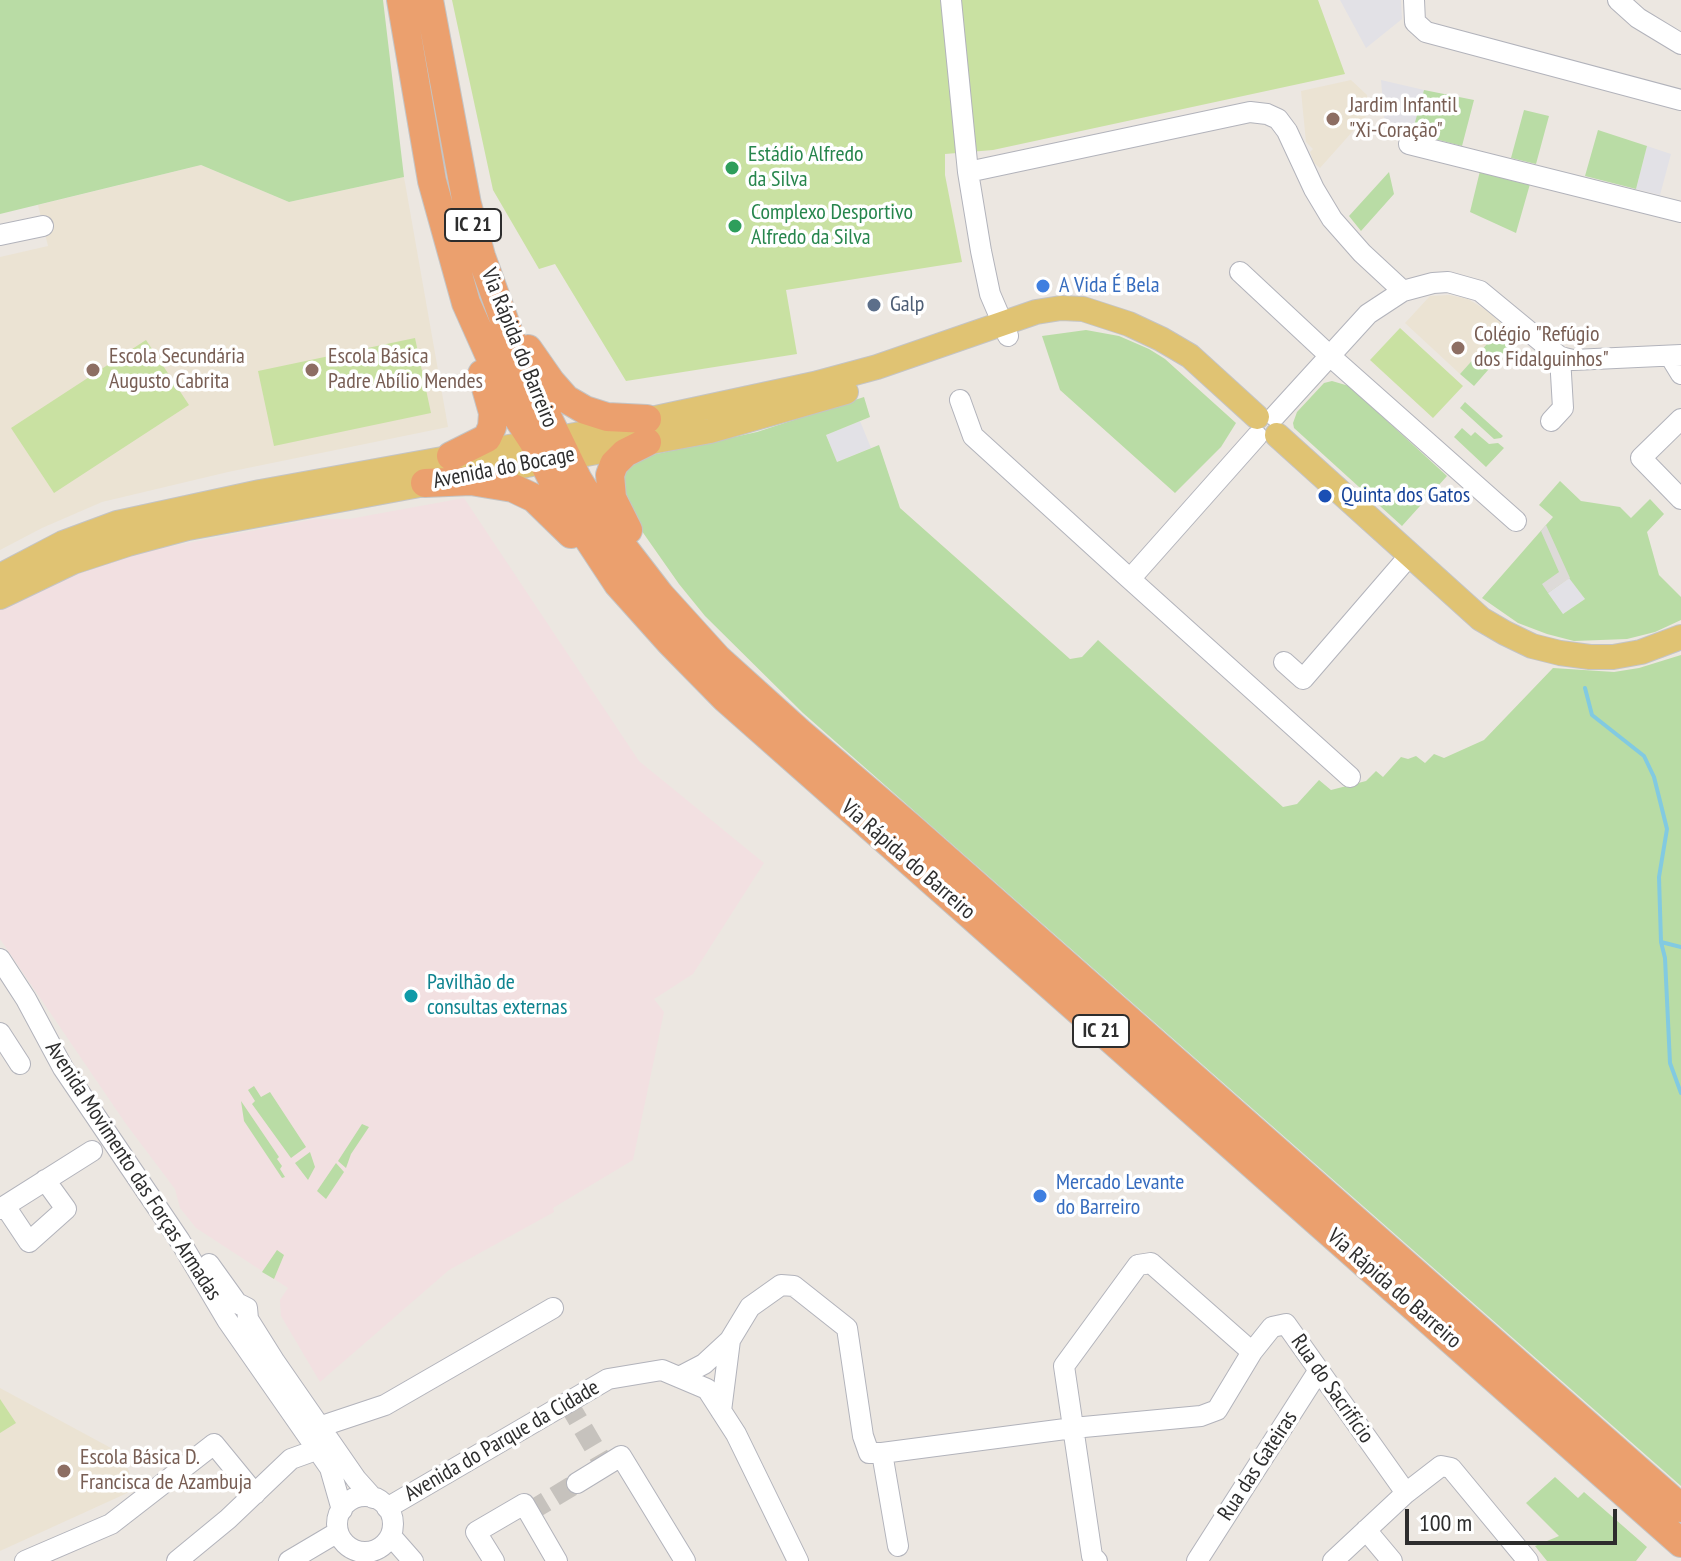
<!DOCTYPE html>
<html>
<head>
<meta charset="utf-8">
<style>
	body { margin:0 }
	#map { position:relative; width:1681px; height:1561px; overflow:hidden; background:#ece7e1; font-family:"PT Sans Narrow",sans-serif }
	canvas { display:block }
	.scale { position:absolute; left:1405px; top:1509px; width:212px; height:36px; box-sizing:border-box; border:4px solid #2d2d2d; border-top:0; padding-left:10px; font-size:24px; line-height:28px; white-space:nowrap; color:#2d2d2d; -webkit-text-stroke:6px #fff; paint-order:stroke }
</style>
</head>
<body>
<div id="map">
<canvas width="1681" height="1561"></canvas>
<div class="scale">100 m</div>
</div>
<script>
const c = document.querySelector('canvas').getContext('2d');
c.lineJoin = 'round';
function fillPath(path, color) {
  c.fillStyle = color;
  c.fill(path, 'evenodd');
}
function poly(rows) {
  const path = new Path2D();
  for (const r of rows) {
    if (r.length === 3) {
      path.moveTo(r[0] + r[2], r[1]);
      path.arc(r[0], r[1], r[2], 0, 2 * Math.PI);
      continue;
    }
    path.moveTo(r[0], r[1]);
    for (let i = 2; i < r.length; i += 2) path.lineTo(r[i], r[i + 1]);
  }
  return path;
}
function stroke(path, color, width, dash) {
  c.strokeStyle = color;
  c.lineWidth = width;
  c.lineCap = dash ? 'butt' : 'round';
  c.setLineDash(dash || []);
  c.stroke(path);
}
function write(font, color, halo, rows, align = 'center') {
  c.font = font + ' "PT Sans Narrow",sans-serif';
  c.lineWidth = 7;
  c.setLineDash([]);
  c.textBaseline = 'middle';
  c.strokeStyle = halo;
  c.fillStyle = color;
  for (const [text, x, y, turn = 0] of rows) {
    c.save();
    c.translate(x, y);
    c.rotate((+turn || 0) * Math.PI / 180);
    c.textAlign = isNaN(turn) ? turn : align;
    if (halo) c.strokeText(text, 0, 0);
    c.fillText(text, 0, 0);
    c.restore();
  }
}
fillPath(poly([
	[1340,0,1401,0,1402,19,1366,48],
	[1381,80,1424,90,1412,133,1385,126],
	[1647,146,1671,154,1660,195,1636,189],
	[860,421,871,448,837,462,826,435],
	[1570,578,1585,599,1563,614,1548,593]
]), '#e2e1e6');
fillPath(poly([
	[1351,80,1367,95,1369,113,1320,168,1314,163,1310,152,1313,149,1306,142,1301,91],
	[201,165,289,202,404,177,448,427,228,472,102,502,42,528,0,550,0,257,48,246,38,205],
	[1449,295,1468,299,1486,310,1504,325,1460,374,1405,323,1430,296],
	[0,1388,122,1454,136,1489,0,1551]
]), '#ebe3d3');
fillPath(poly([
	[464,498,639,761,764,863,693,974,654,999,664,1012,633,1160,553,1208,554,1212,449,1270,320,1382,281,1316,280,1300,288,1288,196,1228,180,1208,175,1189,126,1124,0,939,0,608,46,585,145,551,315,519,349,519]
]), '#f2e0e1');
fillPath(poly([
	[0,0,383,0,404,177,289,202,201,165,0,214],
	[1424,90,1474,100,1462,146,1412,133],
	[1524,110,1549,116,1536,164,1511,158],
	[1598,130,1647,146,1636,189,1585,176],
	[1480,171,1530,184,1516,233,1470,212],
	[1389,172,1394,194,1361,231,1349,216],
	[1504,325,1517,337,1474,386,1460,374],
	[1086,330,1119,336,1149,349,1165,359,1236,423,1221,447,1175,493,1060,390,1042,336],
	[1332,381,1349,386,1447,476,1402,526,1294,428,1293,423,1297,412,1324,383],
	[864,397,870,417,826,435,837,462,879,445,900,508,1070,659,1082,657,1098,640,1283,807,1297,804,1319,780,1331,790,1366,781,1376,771,1383,777,1401,757,1408,759,1416,756,1425,763,1434,754,1444,758,1484,740,1553,668,1614,672,1639,668,1681,655,1681,1486,803,713,705,616,679,584,632,517,619,477,638,458,757,432],
	[1465,402,1503,436,1501,438,1494,439,1460,408],
	[1462,428,1471,436,1475,432,1489,444,1498,443,1504,448,1486,467,1454,437],
	[1560,481,1581,501,1620,507,1631,518,1650,499,1664,514,1647,532,1659,575,1681,597,1681,620,1655,632,1627,639,1574,641,1547,634,1518,623,1482,598,1553,517,1539,505],
	[1569,578,1585,599,1563,614,1548,593],
	[254,1086,261,1097,270,1092,306,1147,291,1158,252,1104,255,1101,248,1090],
	[241,1101,279,1157,277,1159,282,1166,280,1169,285,1177,282,1178,244,1121],
	[362,1124,369,1127,351,1154,346,1168,338,1161],
	[310,1152,315,1167,308,1180,295,1163],
	[336,1163,344,1172,326,1199,317,1191],
	[277,1250,284,1255,274,1279,262,1272],
	[1555,1477,1578,1498,1584,1492,1647,1547,1636,1561,1547,1561,1535,1546,1559,1536,1526,1503]
]), '#b9dca5');
fillPath(poly([
	[452,0,1318,0,1345,74,993,150,945,154,945,175,962,262,786,290,797,354,626,381,555,264,539,269,493,190],
	[1400,328,1463,386,1433,418,1370,360],
	[415,338,431,413,274,446,258,371],
	[146,340,189,405,54,493,11,428],
	[0,1399,16,1423,0,1433]
]), '#c9e1a2');
fillPath(poly([
	[1546,525,1570,578,1548,593,1542,584,1559,572,1541,531]
]), '#dddad8');
stroke(poly([
	[1585,688,1592,715,1644,756,1654,777,1667,829,1659,877,1661,942,1665,958,1670,1063,1681,1093],
	[1661,942,1681,947]
]), '#82cae1', 4);
stroke(poly([
	[568,1403,605,1466],
	[529,1512,577,1483]
]), '#c6c2bd', 20, [20, 10]);
const minor = poly([
	[951,0,968,172,981,251,990,294,1008,336],
	[1414,0,1415,22,1426,32,1681,100],
	[1618,0,1638,18,1681,44],
	[1409,144,1681,212],
	[968,172,1250,112,1267,114,1278,119,1287,131,1314,189,1332,219,1362,253,1403,291],
	[0,235,43,226],
	[1240,272,1330,356,1516,521],
	[1670,356,1681,374],
	[960,400,973,436,1130,579],
	[1275,416,1368,314,1403,291,1433,283,1448,282,1480,291,1560,357,1573,360,1681,355],
	[1681,419,1641,458,1681,499],
	[1551,421,1563,408,1560,357],
	[1257,436,1130,579,1350,777],
	[1284,662,1303,679,1410,555],
	[0,959,26,999,63,1068,180,1241,227,1320,330,1468,342,1510],
	[0,1033,20,1064],
	[5,1206,29,1242,66,1209,45,1180],
	[0,1209,92,1151],
	[209,1264,237,1303,247,1308,248,1319,275,1362,356,1479,373,1498],
	[679,1377,704,1364,730,1340,750,1307,781,1285,794,1286,847,1328,863,1436,869,1453,882,1453,1073,1428,1201,1416,1217,1410,1252,1352,1272,1327,1286,1324,1406,1493],
	[721,1411,730,1340],
	[319,1427,385,1405,553,1308],
	[882,1453,898,1546],
	[577,1483,621,1456,685,1561],
	[365,1524,28],
	[387,1508,608,1379,662,1370,707,1389,736,1434,798,1561],
	[1366,1530,1392,1561],
	[391,1536,413,1561],
	[25,1561,111,1524,214,1444,255,1494],
	[177,1561,228,1519,291,1459,316,1450],
	[289,1561,338,1532],
	[494,1561,476,1532,524,1504,557,1561],
	[1097,1561,1092,1556,1064,1366,1138,1265,1151,1263,1252,1352],
	[1197,1561,1319,1370],
	[1333,1561,1406,1493,1441,1466,1451,1468,1528,1561]
]);
const major = poly([
	[1277,435,1481,619,1505,633,1532,646,1560,653,1590,657,1613,657,1641,652,1681,637],
	[0,576,63,543,117,523,260,492,586,433,814,384,877,367,1036,312,1061,308,1083,309,1129,324,1161,339,1190,356,1257,417],
	[0,597,73,562,128,544,188,528,710,431,846,392]
]);
const highway = poly([
	[401,0,432,181,466,303,516,415,533,441,562,499,618,584,670,642,725,698,1681,1543],
	[429,0,467,204,481,256,515,350,578,480,606,525,660,595,718,659,800,733,912,829,1681,1508],
	[528,349,551,382,566,399,585,410,607,417,647,419],
	[451,456,487,438,492,427,493,413,482,374],
	[425,483,471,481,513,488,534,498,571,534],
	[628,530,612,498,610,475,614,464,625,453,647,442]
]);
stroke(minor, '#b2b3bb', 22);
stroke(major, '#c4c4c4', 26);
stroke(highway, '#c4c4c4', 30);
stroke(minor, '#fff', 20);
stroke(major, '#e0c373', 24);
stroke(highway, '#eba06e', 28);
for (const [x, y, r, color] of [
	[1333,119,8,"#8d6e63"],
	[732,168,8,"#2e9e5b"],
	[735,226,8,"#2e9e5b"],
	[1043,286,8,"#3f7fe0"],
	[874,305,8,"#5c6f8a"],
	[1458,348,8,"#8d6e63"],
	[93,370,8,"#8d6e63"],
	[312,370,8,"#8d6e63"],
	[1325,496,8,"#1a4fb4"],
	[411,996,8,"#0f9aa8"],
	[1040,1196,8,"#3f7fe0"],
	[64,1471,8,"#8d6e63"]
]) {
  const dot = new Path2D();
  dot.arc(x, y, r, 0, 2 * Math.PI);
  c.fillStyle = color;
  c.fill(dot);
  stroke(dot, '#fff', 3);
}
for (const [x, y, w] of [
	[473,225,56],
	[1101,1031,56]
]) {
  const box = new Path2D();
  box.roundRect(x - w / 2, y - 16, w, 32, 6);
  c.fillStyle = '#fff';
  c.fill(box);
  stroke(box, '#2d2d2d', 2);
}
write('bold 20px', '#2d2d2d', null, [
	["IC 21",473,225],
	["IC 21",1101,1031]
]);
write('22px', '#785e54', '#fff', [
	["Jardim Infantil",1349,106],
	["\"Xi-Coração\"",1349,131],
	["Colégio \"Refúgio",1474,335],
	["dos Fidalguinhos\"",1474,360],
	["Escola Secundária",109,357],
	["Augusto Cabrita",109,382],
	["Escola Básica",328,357],
	["Padre Abílio Mendes",328,382],
	["Escola Básica D.",80,1458],
	["Francisca de Azambuja",80,1483]
], 'left');
write('22px', '#27864d', '#fff', [
	["Estádio Alfredo",748,155],
	["da Silva",748,180],
	["Complexo Desportivo",751,213],
	["Alfredo da Silva",751,238]
], 'left');
write('22px', '#366cbe', '#fff', [
	["A Vida É Bela",1059,286],
	["Mercado Levante",1056,1183],
	["do Barreiro",1056,1208]
], 'left');
write('22px', '#4e5e75', '#fff', [
	["Galp",890,305]
], 'left');
write('22px', '#2d2d2d', '#fff', [
	["Via Rápida do Barreiro",519,348,68],
	["Avenida do Bocage",504,468,-11],
	["Via Rápida do Barreiro",908,860,41],
	["Avenida Movimento das Forças Armadas",133,1171,57],
	["Via Rápida do Barreiro",1394,1289,41],
	["Rua do Sacrifício",1332,1389,55],
	["Avenida do Parque da Cidade",502,1441,-30],
	["Rua das Gateiras",1258,1466,-57]
]);
write('22px', '#164399', '#fff', [
	["Quinta dos Gatos",1341,496]
], 'left');
write('22px', '#0d838f', '#fff', [
	["Pavilhão de",427,983],
	["consultas externas",427,1008]
], 'left');
</script>
</body>
</html>
